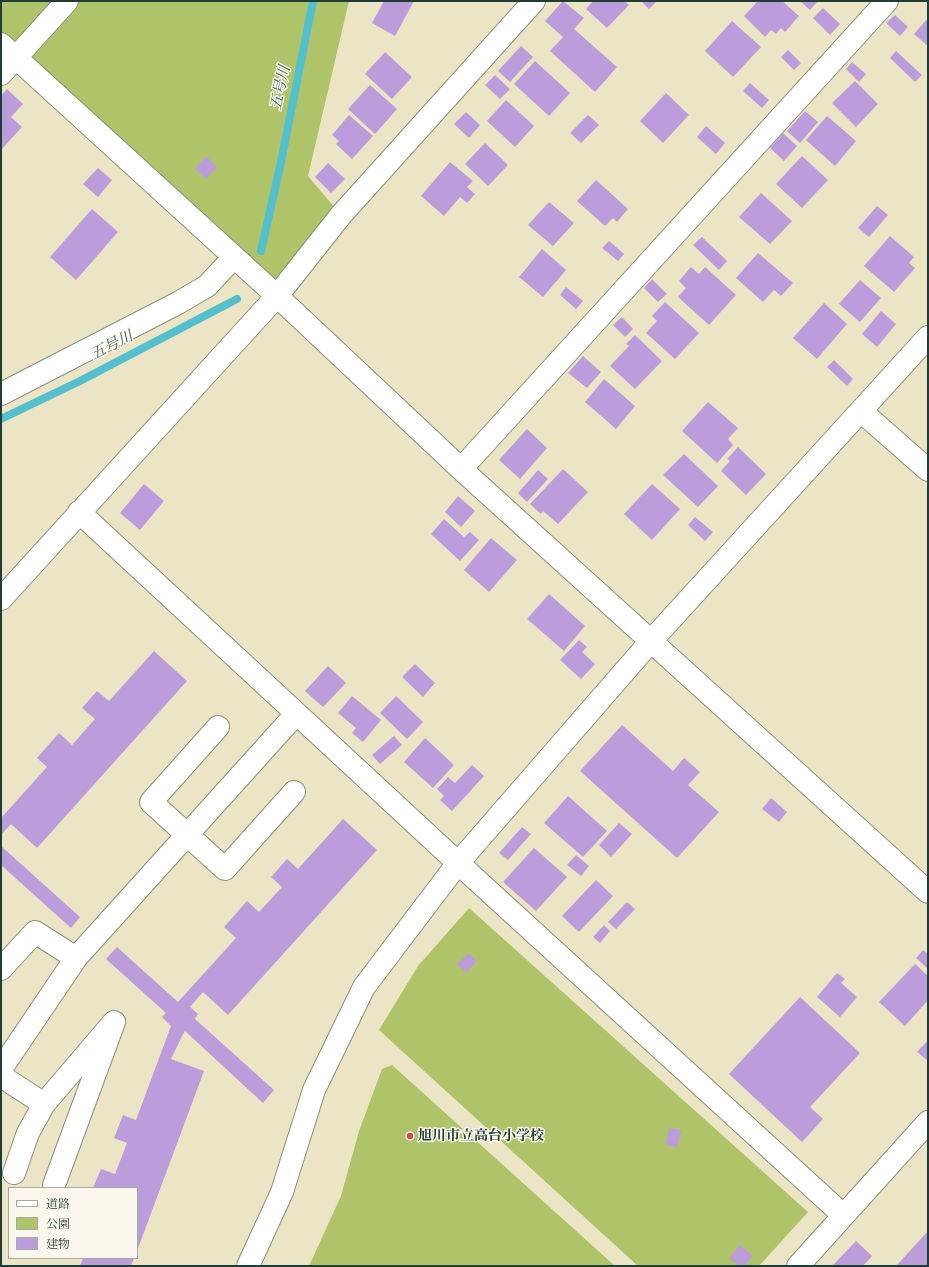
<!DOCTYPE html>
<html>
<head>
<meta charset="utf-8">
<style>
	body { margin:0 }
	#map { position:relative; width:929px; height:1267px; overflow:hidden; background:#ebe5c6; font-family:"Gentium Book Plus","Noto Serif JP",serif }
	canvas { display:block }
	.frame { position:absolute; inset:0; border:2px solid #1f3d34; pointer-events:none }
	.legend { position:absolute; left:8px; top:1187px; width:130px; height:72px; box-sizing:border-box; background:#fbf7ec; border:1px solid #a3ada2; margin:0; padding:5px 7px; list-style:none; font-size:12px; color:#1f3d34 }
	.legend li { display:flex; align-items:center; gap:8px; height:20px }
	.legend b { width:20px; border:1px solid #a3ada2 }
</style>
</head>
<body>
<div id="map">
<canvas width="929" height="1267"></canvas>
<div class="frame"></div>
<ul class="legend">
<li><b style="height:5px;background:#fff"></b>道路</li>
<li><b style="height:11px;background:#afc468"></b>公園</li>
<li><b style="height:11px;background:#bd9cdc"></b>建物</li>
</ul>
</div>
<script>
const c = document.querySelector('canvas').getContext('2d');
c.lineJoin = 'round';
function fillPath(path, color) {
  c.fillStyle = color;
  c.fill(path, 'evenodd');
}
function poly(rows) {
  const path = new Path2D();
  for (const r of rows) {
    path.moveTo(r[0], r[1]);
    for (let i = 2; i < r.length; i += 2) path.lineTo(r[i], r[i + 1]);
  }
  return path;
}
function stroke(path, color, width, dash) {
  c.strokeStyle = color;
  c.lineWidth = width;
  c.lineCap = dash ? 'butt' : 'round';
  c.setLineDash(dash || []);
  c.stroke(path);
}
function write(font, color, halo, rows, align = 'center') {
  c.font = font + ' "Gentium Book Plus","Noto Serif JP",serif';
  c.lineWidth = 3;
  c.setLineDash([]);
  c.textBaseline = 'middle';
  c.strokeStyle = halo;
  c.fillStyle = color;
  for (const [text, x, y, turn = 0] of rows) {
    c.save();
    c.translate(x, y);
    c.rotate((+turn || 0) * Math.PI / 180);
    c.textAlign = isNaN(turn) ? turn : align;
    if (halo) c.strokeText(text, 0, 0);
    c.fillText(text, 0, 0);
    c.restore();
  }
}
fillPath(poly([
	[1,1,349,1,308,176,341,215,277,296,1,46],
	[469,908,808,1212,759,1266,638,1266,379,1030,418,966],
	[392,1065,615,1266,309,1266,341,1196,359,1131,382,1069]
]), '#afc468');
stroke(poly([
	[261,251,281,162,313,1],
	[1,419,80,381,237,299]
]), '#54c0ce', 8);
fillPath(poly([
	[384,1,414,1,395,36,372,23],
	[563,1,584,18,574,29,617,67,595,92,550,51,563,37,545,21],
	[593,1,624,1,629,5,607,28,586,9],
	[641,1,657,1,649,9],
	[758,1,782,1,799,16,785,32,781,28,776,34,771,30,765,37,744,16],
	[800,1,818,1,810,10],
	[823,8,840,24,830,35,813,18],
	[895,15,908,27,900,36,886,23],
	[928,18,928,46,914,34],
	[732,21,761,47,733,77,705,51],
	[521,46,533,57,510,82,498,71],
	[788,50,801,63,794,70,781,57],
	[896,51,922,75,915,82,890,58],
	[385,52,412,77,392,99,365,74],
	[535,61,570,93,549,116,514,84],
	[852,62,866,74,859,82,846,69],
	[495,75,510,89,500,99,485,85],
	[855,81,878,104,856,127,832,103],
	[750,83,769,100,762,108,743,91],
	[370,85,397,109,375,134,348,109],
	[7,89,23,104,11,117,22,127,1,150,1,96],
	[666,93,689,115,663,143,640,121],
	[506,100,534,126,515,147,487,121],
	[805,111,818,122,800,143,787,131],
	[466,112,480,125,469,138,454,124],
	[349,115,373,136,352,159,336,144,339,141,332,135],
	[588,115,599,125,581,143,570,133],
	[827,116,856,141,835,166,806,140],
	[706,126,725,143,716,154,697,137],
	[783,133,797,146,784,161,770,148],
	[485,143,508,165,488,186,465,164],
	[206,156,217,167,206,179,195,169],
	[802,156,828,180,802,208,776,184],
	[450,162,473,181,467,187,475,194,467,203,460,197,444,216,421,196],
	[328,163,345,179,331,193,315,177],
	[98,168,112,180,98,197,83,184],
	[596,180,628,209,617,222,613,218,605,226,577,201],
	[761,193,792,221,770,244,739,217],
	[549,202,574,223,553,246,528,225],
	[877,206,888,215,869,237,858,228],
	[92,209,118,232,76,280,50,257],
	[890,236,914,257,909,263,915,268,894,292,864,266],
	[702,237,727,261,719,270,693,245],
	[609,241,624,254,618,261,602,248],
	[542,249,566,270,543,297,519,277],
	[758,253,793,283,781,296,774,290,763,302,736,278],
	[691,267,699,274,705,267,736,295,709,325,678,297,686,288,679,281],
	[652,279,667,294,658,302,644,288],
	[860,280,881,298,860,322,839,304],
	[566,287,583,301,576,309,560,295],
	[665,302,699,333,675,359,646,333,657,321,652,316],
	[824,303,847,324,817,359,793,338],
	[881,311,896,324,877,347,862,334],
	[622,317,633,329,625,337,613,325],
	[635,335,662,361,635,389,610,366,629,346,626,344],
	[583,356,601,372,587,388,568,373],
	[834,360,853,379,847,386,827,367],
	[604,379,635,406,616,429,585,402],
	[708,402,738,428,728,439,733,445,717,463,682,431],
	[527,429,547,448,520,479,499,460],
	[738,447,766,474,746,495,721,471,730,461,727,459],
	[684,454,718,486,698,507,663,475],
	[563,469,588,492,558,524,543,511,541,514,530,504],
	[538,470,548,479,527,502,518,493],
	[144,484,164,501,140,530,120,513],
	[652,484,680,509,652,540,624,514],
	[458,496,475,511,461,527,445,512],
	[695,517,713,532,705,541,688,525],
	[444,519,464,537,470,532,479,540,460,561,431,534],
	[491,538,517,560,489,592,464,570],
	[549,594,585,626,564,651,527,619],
	[579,640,587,647,582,652,595,664,581,679,560,660],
	[154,651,187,681,37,848,11,824,1,835,1,818,47,767,37,758,59,733,72,745,95,719,82,708,97,691,109,701],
	[415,664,435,683,423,697,402,677],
	[328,666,346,683,323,707,305,691],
	[352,696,381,720,363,742,352,733,356,728,338,713],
	[396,696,423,722,407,739,380,713],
	[622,725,673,771,684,758,700,772,688,785,719,812,677,858,580,771],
	[394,736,402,745,380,764,372,755],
	[425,738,454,765,433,788,404,762],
	[472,765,484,776,452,811,440,800,444,796,437,789,448,777,455,783],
	[568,796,607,831,583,857,544,823],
	[771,798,787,812,779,822,762,809],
	[343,819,377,850,228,1015,203,992,190,1007,198,1014,195,1019,274,1090,263,1103,185,1031,182,1036,171,1059,204,1071,137,1251,137,1188,93,1188,101,1169,115,1174,127,1143,114,1138,123,1115,136,1120,171,1026,162,1017,166,1013,106,959,117,947,178,1002,236,938,224,927,247,901,259,912,282,887,271,877,287,859,298,869],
	[619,823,632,834,611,857,599,845],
	[522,827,531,834,508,860,499,853],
	[1,846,80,917,71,928,1,865],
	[534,848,567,877,536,911,503,882],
	[576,855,589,866,581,876,567,865],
	[596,880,613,896,579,932,562,916],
	[627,902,635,909,616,929,608,922],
	[604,925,610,931,600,943,593,937],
	[923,950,928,954,928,969,916,958],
	[469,953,477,961,466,973,457,964],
	[915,964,928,976,928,1000,905,1026,879,1002],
	[837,973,845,979,841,983,857,997,840,1017,817,997],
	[800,997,860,1053,810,1107,823,1119,802,1142,729,1074],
	[928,1040,928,1061,917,1052],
	[669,1128,681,1130,678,1147,666,1145],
	[928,1231,928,1266,896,1266],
	[856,1241,872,1256,863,1266,832,1266],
	[740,1245,753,1256,744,1266,739,1266,729,1258],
	[83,1258,134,1258,131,1266,80,1266]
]), '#bd9cdc');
const minor = poly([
	[1,44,277,296,461,469,928,892],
	[1,74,67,1],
	[1,394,178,303,207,286,234,257],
	[862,412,928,470],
	[461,469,887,1],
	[79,512,458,863,843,1215],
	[1,599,277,296,341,215,534,1],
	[218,727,151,802,225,869,294,792],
	[1,969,35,932,76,958],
	[1,1069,76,958,296,714],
	[1,1076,44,1104,114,1022,54,1185],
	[14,1173,28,1133,44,1104],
	[248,1266,282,1192,314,1090,364,987,458,863,651,641,928,337],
	[798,1266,928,1122]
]);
stroke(minor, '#85917d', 24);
stroke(minor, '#fff', 22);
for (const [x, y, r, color] of [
	[410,1136,4,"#d1495b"]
]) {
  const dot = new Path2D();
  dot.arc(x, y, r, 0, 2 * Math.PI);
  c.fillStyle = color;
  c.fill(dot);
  stroke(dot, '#fbf7ec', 1.5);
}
write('bold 14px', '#1f3d34', '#fbf7ec', [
	["旭川市立高台小学校",418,1136]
], 'left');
write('italic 15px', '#2c5e5a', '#fbf7ec', [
	["五号川",281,88,-78],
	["五号川",112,346,-27]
]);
</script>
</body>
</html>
